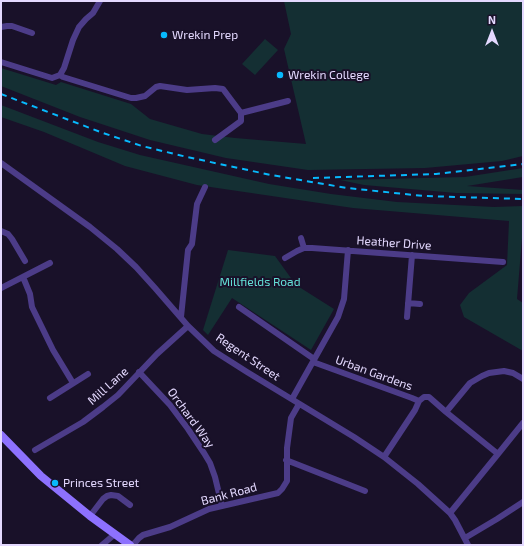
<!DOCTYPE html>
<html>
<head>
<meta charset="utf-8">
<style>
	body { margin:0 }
	#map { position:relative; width:524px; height:546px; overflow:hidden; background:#191129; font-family:"Exo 2",sans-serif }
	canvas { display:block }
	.frame { position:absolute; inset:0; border:2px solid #e4d9ff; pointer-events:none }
	.north { position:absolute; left:472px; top:12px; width:40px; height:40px; -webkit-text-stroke:3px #191129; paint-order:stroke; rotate:0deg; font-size:11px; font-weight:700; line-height:16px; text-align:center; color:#e4d9ff }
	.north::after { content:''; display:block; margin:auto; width:14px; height:18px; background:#e4d9ff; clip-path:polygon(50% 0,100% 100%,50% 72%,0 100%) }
</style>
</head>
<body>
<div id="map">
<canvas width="524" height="546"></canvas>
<div class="frame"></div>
<div class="north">N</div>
</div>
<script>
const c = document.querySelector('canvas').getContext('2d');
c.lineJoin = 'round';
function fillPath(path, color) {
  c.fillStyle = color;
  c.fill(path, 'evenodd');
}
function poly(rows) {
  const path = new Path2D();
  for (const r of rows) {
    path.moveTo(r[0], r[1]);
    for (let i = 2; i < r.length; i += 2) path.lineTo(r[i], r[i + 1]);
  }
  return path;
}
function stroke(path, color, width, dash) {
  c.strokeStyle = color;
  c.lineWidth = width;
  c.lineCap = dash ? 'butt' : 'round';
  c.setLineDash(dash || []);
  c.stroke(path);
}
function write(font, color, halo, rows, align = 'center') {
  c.font = font + ' "Exo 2",sans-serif';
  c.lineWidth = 4;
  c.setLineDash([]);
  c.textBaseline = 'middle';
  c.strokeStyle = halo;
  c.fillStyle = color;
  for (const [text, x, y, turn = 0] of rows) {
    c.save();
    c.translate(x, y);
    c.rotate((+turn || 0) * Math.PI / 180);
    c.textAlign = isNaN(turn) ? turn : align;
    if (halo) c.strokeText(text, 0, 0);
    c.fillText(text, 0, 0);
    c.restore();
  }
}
fillPath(poly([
	[284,1,523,1,523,156,502,161,425,168,308,170,226,158,150,140,80,117,1,86,1,68,56,85,61,82,131,104,150,119,202,134,235,138,306,144,284,49,291,34],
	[265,39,278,50,255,75,242,64],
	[1,105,98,142,140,155,269,184,331,194,397,202,494,207,523,206,523,226,517,299,523,303,523,351,464,317,460,305,469,293,507,265,509,221,353,208,197,185,125,166,44,132,1,117],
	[523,168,523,177,467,186,523,190,523,194,456,193,364,185,340,180,465,177],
	[228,250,275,256,296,285,334,309,311,350,232,298,208,335,203,330]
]), '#142f33');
stroke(poly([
	[1,27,7,26,12,26,32,33],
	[1,62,52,78,60,75,64,68,73,40,79,27,86,19,93,13,100,1],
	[60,75,63,77,131,98,136,98,145,96,156,87,160,86,187,90,215,88,223,89,241,113,241,121,215,140],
	[241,113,288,101],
	[1,163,90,227,117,249,136,267,155,288,188,326,214,351,247,372,354,437,384,457,418,484,450,513,455,520,468,545],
	[1,231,8,234,12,239,25,261],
	[301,238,304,248],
	[285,258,297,251,304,248,312,248,503,262],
	[23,277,30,294,32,307,53,350,73,383],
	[1,288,50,263],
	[408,303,420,304],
	[239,307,314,359],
	[181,317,188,250,192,244,197,204,205,187],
	[407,317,412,255],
	[313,362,412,398,419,401,424,397,429,397,446,412,498,454],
	[139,372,170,405,188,429,204,453,210,463,215,477,222,506],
	[50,398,88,374],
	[292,399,338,317,344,299,348,250],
	[446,412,470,383,482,376,489,373,504,371,513,373,523,379],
	[35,450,83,422,103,407,118,395,157,354,188,326],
	[384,457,415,410,419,401],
	[286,460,365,491],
	[450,513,498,454,523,423],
	[90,516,103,499,107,496,111,495,118,496,130,505],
	[465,538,497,519,523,502],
	[102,545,115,534],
	[133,545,139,538,143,535,170,527,209,509,278,493,282,489,287,481,287,448,291,418,299,404]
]), '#4c3c88', 6);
stroke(poly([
	[1,435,41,476,90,516,130,545]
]), '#8d71fe', 8);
stroke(poly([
	[1,94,103,133,142,146,187,157,271,175,347,188,424,196,523,199],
	[313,178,436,174,523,164]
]), '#07b9fd', 2, [6, 5]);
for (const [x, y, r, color] of [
	[164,35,4,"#07b9fd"],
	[280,75,4,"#07b9fd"],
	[55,483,4,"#07b9fd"]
]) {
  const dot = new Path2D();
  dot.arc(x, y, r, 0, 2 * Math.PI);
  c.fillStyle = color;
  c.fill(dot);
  stroke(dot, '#191129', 1.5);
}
write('12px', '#e4d9ff', '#191129', [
	["Wrekin Prep",172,35],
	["Wrekin College",288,75],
	["Princes Street",63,483]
], 'left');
write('12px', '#e4d9ff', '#191129', [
	["Heather Drive",394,243,4],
	["Regent Street",248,357,34],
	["Urban Gardens",374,373,20],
	["Mill Lane",108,386,-42],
	["Orchard Way",191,418,54],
	["Bank Road",229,494,-15]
]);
write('12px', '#64e0d7', '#191129', [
	["Millfields Road",260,282]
]);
</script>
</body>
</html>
